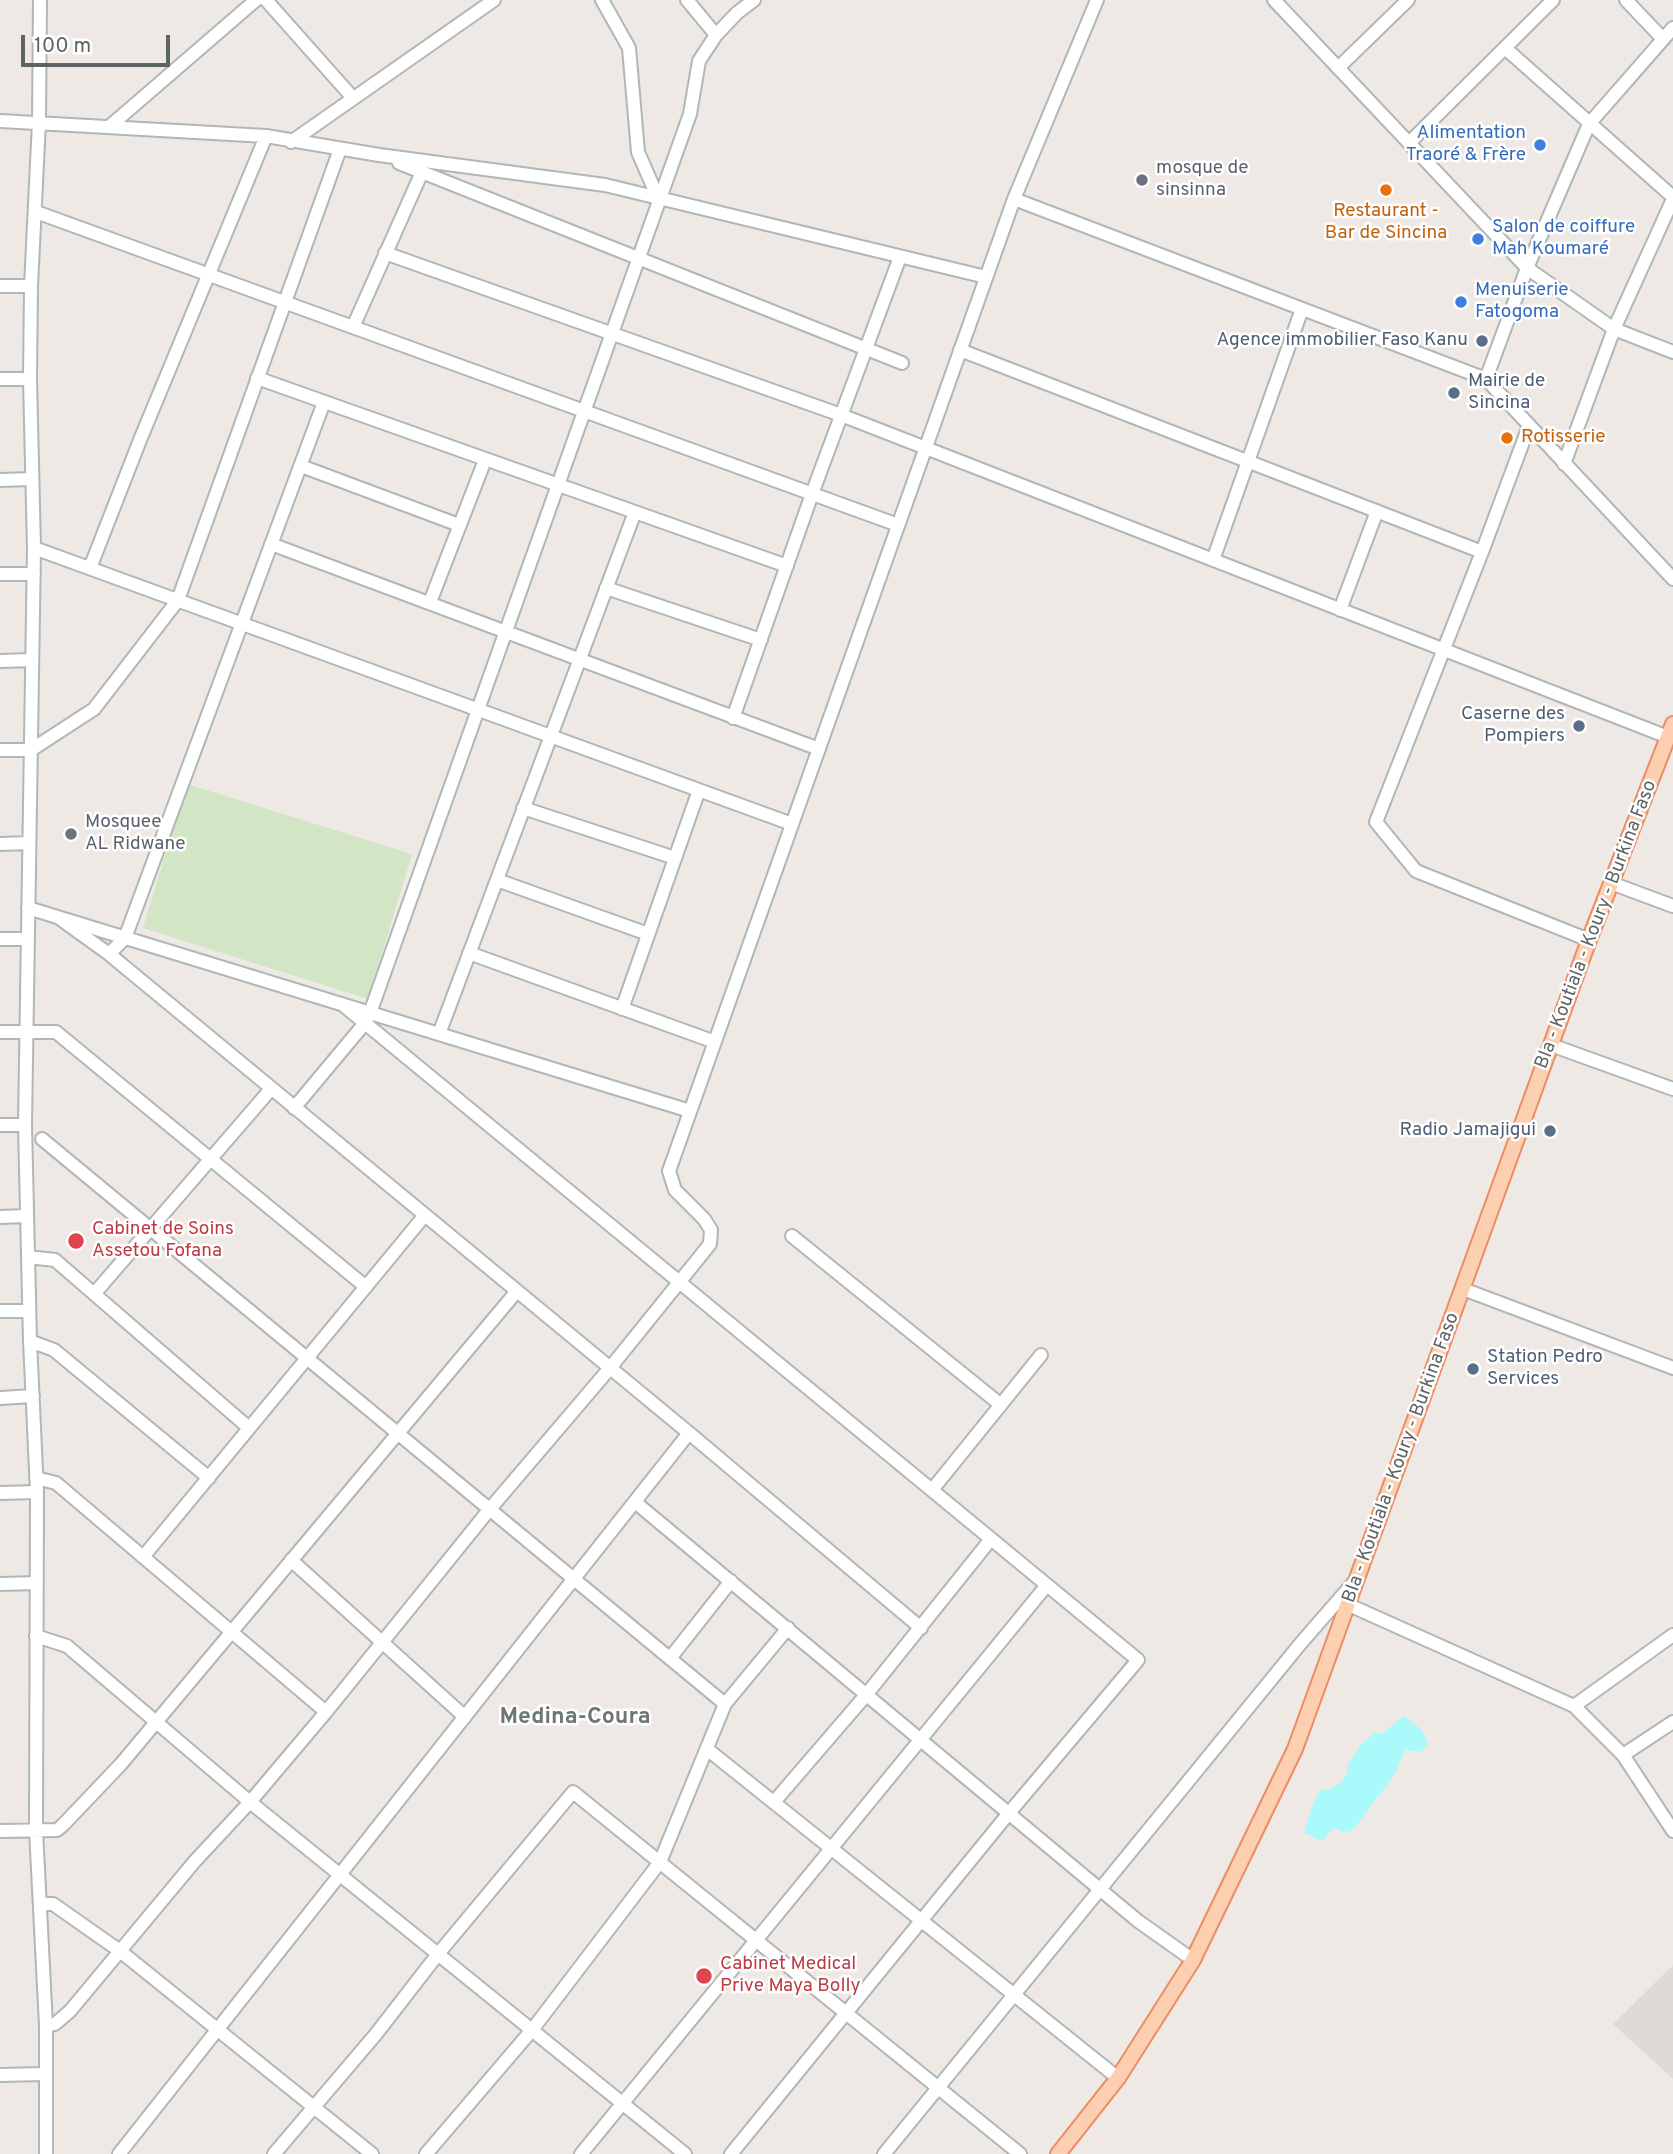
<!DOCTYPE html>
<html>
<head>
<meta charset="utf-8">
<style>
	body { margin:0 }
	#map { position:relative; width:1673px; height:2154px; overflow:hidden; background:#efe9e6; font-family:Overpass,sans-serif }
	canvas { display:block }
	.scale { position:absolute; left:21px; top:35px; width:149px; height:32px; box-sizing:border-box; border:4px solid #5d6465; border-top:0; padding-left:9px; font-size:21px; line-height:24px; white-space:nowrap; color:#5d6465; -webkit-text-stroke:5px #fff; paint-order:stroke }
</style>
</head>
<body>
<div id="map">
<canvas width="1673" height="2154"></canvas>
<div class="scale">100 m</div>
</div>
<script>
const c = document.querySelector('canvas').getContext('2d');
c.lineJoin = 'round';
function fillPath(path, color) {
  c.fillStyle = color;
  c.fill(path, 'evenodd');
}
function poly(rows) {
  const path = new Path2D();
  for (const r of rows) {
    path.moveTo(r[0], r[1]);
    for (let i = 2; i < r.length; i += 2) path.lineTo(r[i], r[i + 1]);
  }
  return path;
}
function stroke(path, color, width, dash) {
  c.strokeStyle = color;
  c.lineWidth = width;
  c.lineCap = dash ? 'butt' : 'round';
  c.setLineDash(dash || []);
  c.stroke(path);
}
function write(font, color, halo, rows, align = 'center') {
  c.font = font + ' Overpass,sans-serif';
  c.lineWidth = 5;
  c.setLineDash([]);
  c.textBaseline = 'middle';
  c.strokeStyle = halo;
  c.fillStyle = color;
  for (const [text, x, y, turn = 0] of rows) {
    c.save();
    c.translate(x, y);
    c.rotate((+turn || 0) * Math.PI / 180);
    c.textAlign = isNaN(turn) ? turn : align;
    if (halo) c.strokeText(text, 0, 0);
    c.fillText(text, 0, 0);
    c.restore();
  }
}
fillPath(poly([
	[1673,1965,1673,2079,1613,2024]
]), '#dedad8');
fillPath(poly([
	[187,784,412,854,368,999,143,928]
]), '#d2e5c4');
fillPath(poly([
	[1404,1716,1422,1730,1428,1744,1421,1752,1405,1750,1395,1774,1353,1830,1344,1832,1333,1828,1323,1841,1304,1833,1314,1801,1321,1790,1330,1789,1340,1783,1347,1774,1348,1765,1360,1746,1373,1734,1381,1734]
]), '#aaf9fb');
const minor = poly([
	[40,0,39,122,31,286,30,379,34,548,25,1125,30,1341,37,1492,36,1830,46,2026,46,2154],
	[266,0,353,98],
	[602,0,629,48,638,152,658,198],
	[687,0,716,35],
	[1274,0,1527,268,1614,329,1673,352],
	[1626,0,1663,39],
	[1505,48,1673,197],
	[1338,68,1408,0],
	[0,121,266,136,379,155,605,185,986,277],
	[110,126,256,0],
	[291,142,494,0],
	[1409,143,1553,0],
	[399,163,902,363],
	[1014,199,1486,379,1673,579],
	[36,212,898,525],
	[385,253,841,415,1668,737],
	[0,286,31,286],
	[353,327,422,172],
	[960,350,1482,552],
	[257,378,787,566],
	[0,379,30,379],
	[1486,379,1527,268,1589,124,1673,28],
	[1529,426,1482,552,1376,822,1416,871,1589,940],
	[1564,464,1614,329,1673,199],
	[301,466,459,525],
	[0,480,32,479],
	[271,544,819,749],
	[34,548,792,824],
	[1213,560,1302,309],
	[90,568,140,440,266,136],
	[0,574,34,574],
	[606,588,761,640],
	[430,602,485,460],
	[1340,610,1377,511],
	[0,661,32,660],
	[733,718,812,494,900,257],
	[0,750,31,750,94,709,178,600,340,149],
	[523,808,675,858],
	[0,844,29,843],
	[497,880,648,934],
	[1611,883,1673,906],
	[28,908,690,1111],
	[59,918,109,954,689,1433,921,1628],
	[0,939,28,939],
	[469,953,715,1042],
	[109,954,125,938,324,402],
	[342,1004,1138,1660,1009,1813,731,2154],
	[622,1009,699,790],
	[0,1032,56,1032,366,1287],
	[439,1034,635,512],
	[1551,1045,1673,1089],
	[294,1108,365,1023,370,1013,690,114,699,61,716,35,737,13,754,0],
	[0,1125,25,1125],
	[42,1139,725,1704,788,1628],
	[0,1217,27,1216],
	[792,1236,1001,1405],
	[28,1257,55,1260,249,1428],
	[1463,1289,1673,1368],
	[94,1294,271,1089],
	[0,1311,29,1311],
	[30,1341,54,1350,209,1478],
	[0,1398,33,1396],
	[36,1478,56,1483,326,1712],
	[932,1490,1041,1355],
	[0,1493,37,1492],
	[635,1502,1138,1921,1193,1960],
	[143,1557,425,1215],
	[291,1560,465,1717],
	[0,1584,37,1583],
	[1349,1605,1574,1706,1623,1755,1673,1831],
	[36,1636,67,1646,250,1802,685,2154],
	[671,1657,731,1581],
	[1574,1706,1673,1635],
	[707,1749,1118,2078],
	[1623,1755,1673,1722],
	[774,1802,866,1695,991,1539],
	[0,1831,57,1830,63,1825,121,1764,517,1291],
	[40,1904,53,1904,120,1951,372,2154],
	[46,2026,55,2024,70,2011,195,1861,250,1802,326,1712,489,1510,610,1368,710,1244,711,1230,704,1219,675,1190,669,1171,1014,199,1097,0],
	[0,2075,44,2074],
	[119,2154,689,1433],
	[274,2154,376,2034,438,1954,573,1792,1020,2154],
	[426,2154,532,2030,660,1862,725,1704],
	[581,2154,1047,1585],
	[884,2154,1301,1643,1355,1581]
]);
const major = poly([
	[1058,2154,1118,2078,1193,1960,1295,1749,1589,940,1673,724]
]);
stroke(minor, '#b1b6b7', 16);
stroke(major, '#eb8c63', 18);
stroke(minor, '#fff', 12);
stroke(major, '#fbcfaf', 14);
for (const [x, y, r, color] of [
	[1540,145,7,"#3f7fe0"],
	[1142,180,7,"#6b7280"],
	[1386,190,7,"#e8710a"],
	[1478,239,7,"#3f7fe0"],
	[1461,302,7,"#3f7fe0"],
	[1482,341,7,"#5c6f8a"],
	[1454,393,7,"#5c6f8a"],
	[1507,438,7,"#e8710a"],
	[1579,726,7,"#5c6f8a"],
	[71,834,7,"#6b7280"],
	[1550,1131,7,"#5c6f8a"],
	[76,1241,9,"#e0444e"],
	[1473,1369,7,"#5c6f8a"],
	[704,1976,9,"#e0444e"]
]) {
  const dot = new Path2D();
  dot.arc(x, y, r, 0, 2 * Math.PI);
  c.fillStyle = color;
  c.fill(dot);
  stroke(dot, '#fff', 2.5);
}
write('19px', '#366cbe', '#fff', [
	["Alimentation",1526,134,"right"],
	["Traoré & Frère",1526,156,"right"],
	["Salon de coiffure",1492,228],
	["Mah Koumaré",1492,250],
	["Menuiserie",1475,291],
	["Fatogoma",1475,313]
], 'left');
write('19px', '#5b616d', '#fff', [
	["mosque de",1156,169],
	["sinsinna",1156,191],
	["Mosquee",85,823],
	["AL Ridwane",85,845]
], 'left');
write('19px', '#c56008', '#fff', [
	["Restaurant -",1386,212],
	["Bar de Sincina",1386,234],
	["Rotisserie",1521,438,"left"]
]);
write('19px', '#4e5e75', '#fff', [
	["Agence immobilier Faso Kanu",1468,341],
	["Mairie de",1468,382,"left"],
	["Sincina",1468,404,"left"],
	["Caserne des",1565,715],
	["Pompiers",1565,737],
	["Radio Jamajigui",1536,1131],
	["Station Pedro",1487,1358,"left"],
	["Services",1487,1380,"left"]
], 'right');
write('19px', '#5d6465', '#fff', [
	["Bla - Koutiala - Koury - Burkina Faso",1597,925,-69],
	["Bla - Koutiala - Koury - Burkina Faso",1402,1458,-70]
]);
write('19px', '#be3a42', '#fff', [
	["Cabinet de Soins",92,1230],
	["Assetou Fofana",92,1252],
	["Cabinet Medical",720,1965],
	["Prive Maya Bolly",720,1987]
], 'left');
write('bold 23px', '#6e7777', '#fff', [
	["Medina-Coura",575,1718]
]);
</script>
</body>
</html>
